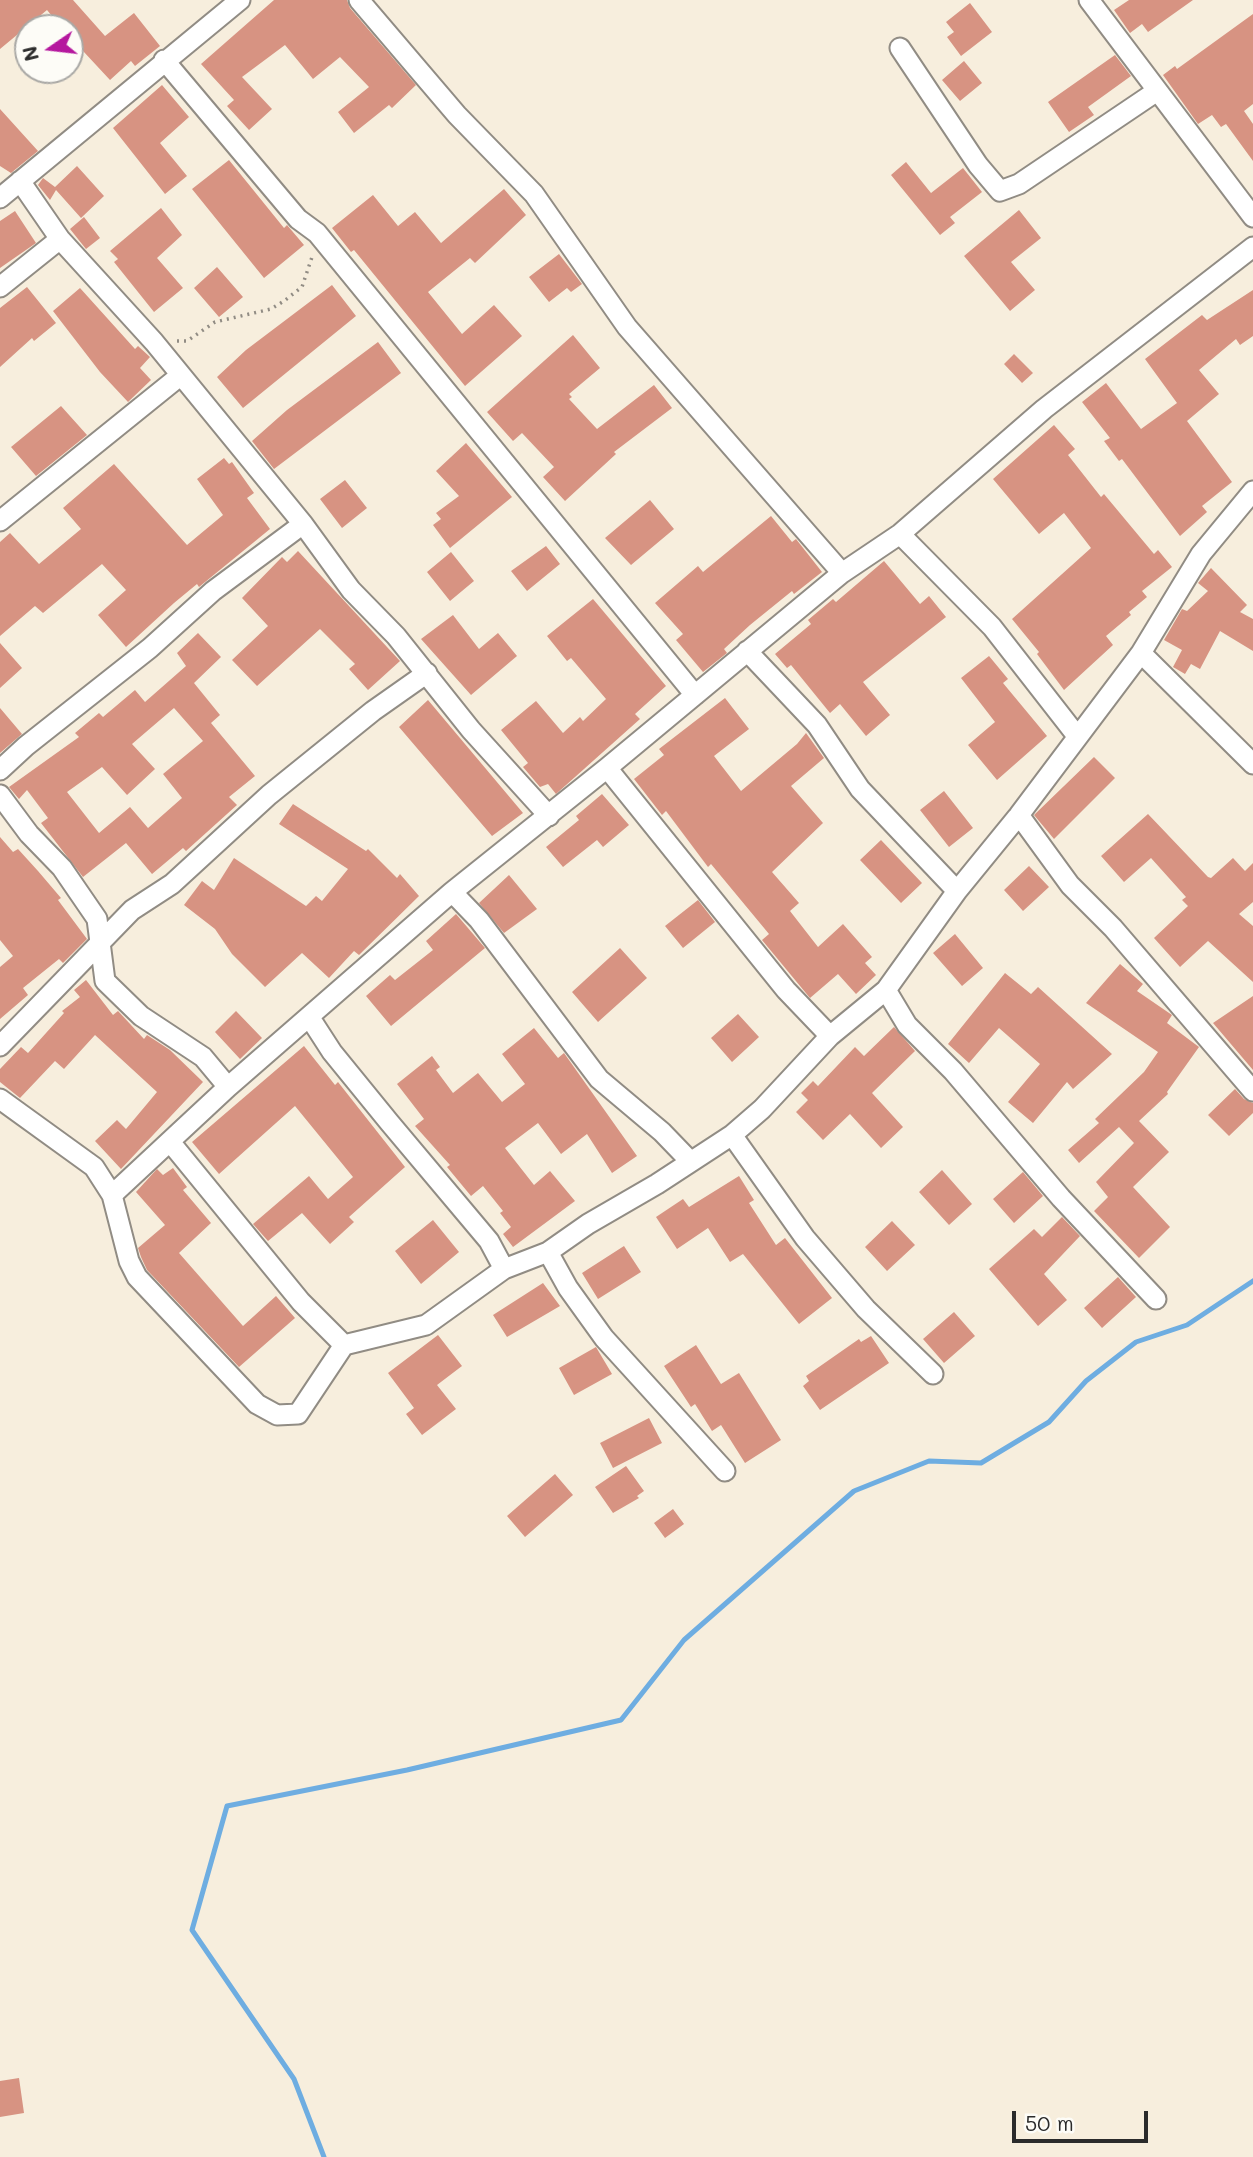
<!DOCTYPE html>
<html>
<head>
<meta charset="utf-8">
<style>
	body { margin:0 }
	#map { position:relative; width:1253px; height:2157px; overflow:hidden; background:#f7eedd; font-family:Mali,sans-serif }
	canvas { display:block }
	.north { position:absolute; left:14px; top:14px; width:70px; height:70px; box-sizing:border-box; background:#fdfcf7; border:2px solid #a9a8a5; border-radius:50%; rotate:256deg; font-size:19px; font-weight:700; line-height:28px; text-align:center; color:#2b2b2b }
	.north::after { content:''; display:block; margin:auto; width:24px; height:32px; background:#b5179e; clip-path:polygon(50% 0,100% 100%,50% 72%,0 100%) }
	.scale { position:absolute; left:1012px; top:2111px; width:136px; height:32px; box-sizing:border-box; border:4px solid #2b2b2b; border-top:0; padding-left:9px; font-size:21px; line-height:24px; white-space:nowrap; color:#2b2b2b; -webkit-text-stroke:5px #fdfcf7; paint-order:stroke }
</style>
</head>
<body>
<div id="map">
<canvas width="1253" height="2157"></canvas>
<div class="north">N</div>
<div class="scale">50 m</div>
</div>
<script>
const c = document.querySelector('canvas').getContext('2d');
c.lineJoin = 'round';
function poly(rows) {
  const path = new Path2D();
  for (const r of rows) {
    path.moveTo(r[0], r[1]);
    for (let i = 2; i < r.length; i += 2) path.lineTo(r[i], r[i + 1]);
  }
  return path;
}
function stroke(path, color, width, dash) {
  c.strokeStyle = color;
  c.lineWidth = width;
  c.lineCap = dash ? 'butt' : 'round';
  c.setLineDash(dash || []);
  c.stroke(path);
}
function fillPath(path, color) {
  c.fillStyle = color;
  c.fill(path, 'evenodd');
}
stroke(poly([
	[324,2157,294,2079,192,1930,227,1806,407,1770,621,1720,684,1640,854,1491,929,1461,981,1463,1049,1422,1086,1381,1136,1342,1187,1325,1253,1281]
]), '#6eade1', 5);
fillPath(poly([
	[0,0,73,0,105,36,134,13,160,46,135,66,131,61,110,80,70,37,70,28,62,28,47,10,0,49],
	[274,0,347,0,350,8,416,85,392,108,389,105,354,133,338,112,369,87,340,57,313,79,285,45,242,77,272,109,249,130,227,106,234,100,201,64],
	[1129,0,1193,0,1148,32,1142,24,1130,33,1114,10],
	[970,3,992,32,961,56,947,37,954,32,946,22],
	[1253,14,1253,104,1244,111,1253,124,1253,161,1226,124,1221,127,1212,115,1198,124,1163,75,1175,66,1177,69],
	[1115,55,1131,76,1088,107,1094,115,1069,132,1048,102],
	[964,61,982,83,960,101,942,80],
	[162,85,189,117,160,143,187,176,165,194,113,128],
	[0,109,38,151,11,173,0,166],
	[229,160,284,228,287,225,304,245,264,278,192,189],
	[906,162,931,193,963,168,982,192,950,217,955,223,940,235,891,175],
	[77,166,104,196,81,218,56,190,50,200,38,185,43,178,55,187],
	[504,189,526,215,475,263,470,258,428,292,462,334,494,305,522,336,465,386,354,250,351,252,332,228,373,195,398,226,415,212,441,243],
	[161,208,182,235,157,258,183,288,154,312,114,262,118,259,110,251],
	[1019,210,1041,238,1011,262,1035,290,1010,311,964,256],
	[15,211,36,243,0,268,0,221],
	[84,217,100,238,86,249,70,229],
	[559,254,582,284,571,292,567,288,549,302,529,277],
	[217,267,243,297,219,317,194,288],
	[332,285,356,316,243,408,217,377,246,350],
	[27,287,56,323,34,341,32,338,0,367,0,308],
	[80,288,135,349,138,346,150,357,140,368,151,380,128,402,100,372,53,311],
	[1253,290,1253,336,1240,345,1236,339,1199,370,1219,394,1187,421,1232,482,1202,506,1207,512,1180,536,1122,459,1119,461,1104,441,1110,438,1082,402,1106,383,1141,429,1177,403,1145,359,1202,315,1207,320],
	[573,335,600,368,569,394,572,397,569,399,597,429,654,385,672,408,614,452,616,454,565,501,543,477,554,467,522,433,513,441,487,412],
	[378,342,401,373,274,469,252,441,287,410],
	[1014,354,1033,373,1022,383,1004,364],
	[61,406,87,435,36,476,11,447],
	[1054,425,1075,449,1068,455,1101,497,1104,494,1154,554,1158,550,1172,567,1142,591,1147,597,1129,612,1131,615,1106,636,1113,645,1064,690,1037,654,1039,652,1012,619,1091,548,1064,513,1039,534,993,479],
	[466,443,512,497,450,548,433,525,441,519,436,513,459,496,436,471],
	[224,458,229,464,232,462,254,493,247,498,270,529,199,587,197,584,174,603,126,647,98,615,126,590,102,564,43,613,35,606,0,636,0,542,10,533,39,564,81,529,63,508,114,464,187,545,223,515,197,479],
	[345,480,367,508,342,528,320,499],
	[650,500,674,529,631,565,605,538],
	[771,516,792,542,796,539,822,572,794,594,792,591,750,625,724,649,727,653,703,672,676,640,683,634,655,603,698,566,703,572],
	[546,546,560,564,527,591,511,571],
	[298,551,400,661,368,690,349,669,355,664,320,629,257,686,232,660,268,626,242,598,282,557,287,562],
	[451,552,474,581,450,601,427,572],
	[884,561,920,604,929,596,946,617,863,682,890,715,866,736,840,704,830,713,791,665,787,668,775,654,811,624,808,620,833,599,836,602],
	[1211,568,1247,605,1240,612,1253,619,1253,651,1220,631,1200,669,1191,664,1185,674,1173,667,1182,650,1164,640,1182,609,1187,611,1208,591,1198,583],
	[593,599,666,686,635,714,640,719,556,794,548,784,540,787,523,767,528,763,501,730,536,701,563,733,580,717,583,721,606,699,571,658,567,661,547,636],
	[453,615,479,649,498,633,517,656,471,695,421,639],
	[198,633,221,657,194,683,220,715,211,723,255,776,229,797,237,805,186,851,183,848,152,874,126,843,83,877,41,823,48,818,27,790,19,799,9,787,79,737,75,733,99,713,103,717,135,690,145,702,186,666,177,653],
	[174,708,203,741,163,774,182,798,148,828,130,807,99,833,67,792,102,767,127,795,155,769,132,744],
	[0,643,22,668,0,688],
	[989,656,1008,679,1003,683,1047,736,997,780,968,745,995,722,961,678],
	[725,698,749,729,714,756,741,791,797,744,806,733,824,758,791,786,823,823,772,872,799,903,790,911,818,947,843,924,872,957,865,963,876,975,856,994,838,974,810,998,762,940,769,934,711,864,708,867,666,811,662,815,634,779,664,755,659,749],
	[428,700,523,813,492,836,399,727],
	[0,708,22,734,0,753],
	[1094,757,1115,778,1054,839,1034,815],
	[944,791,973,828,949,847,920,810],
	[602,794,629,825,603,847,597,840,563,867,546,847,579,820,576,816],
	[293,804,366,851,368,849,397,878,400,874,419,896,359,955,354,951,329,978,302,953,265,987,232,954,215,929,184,905,202,881,214,890,234,858,306,906,316,896,322,901,348,869,279,824],
	[1148,814,1208,877,1211,878,1233,858,1245,871,1253,863,1253,902,1239,914,1253,926,1253,982,1208,941,1180,967,1154,938,1188,906,1182,900,1186,897,1151,858,1124,882,1101,856],
	[0,837,13,852,18,849,38,871,61,898,58,900,87,939,63,963,59,959,23,988,28,995,0,1019,0,967,13,956,0,940],
	[881,840,922,883,901,903,860,860],
	[1029,866,1049,887,1023,911,1004,890],
	[509,875,537,909,504,933,479,903],
	[698,900,715,922,683,948,665,926],
	[456,914,485,948,391,1026,366,996,390,975,395,980,433,950,426,941],
	[955,934,983,968,962,986,933,953],
	[620,948,647,978,598,1022,572,992],
	[1120,964,1143,984,1137,991,1172,1015,1167,1023,1199,1047,1167,1092,1168,1094,1139,1121,1169,1152,1133,1187,1170,1227,1139,1258,1094,1211,1108,1197,1096,1182,1134,1143,1119,1127,1079,1163,1068,1150,1099,1123,1095,1119,1144,1072,1158,1052,1086,1003],
	[1005,973,1031,994,1038,987,1112,1054,1073,1089,1067,1082,1033,1123,1008,1102,1040,1064,999,1028,969,1063,948,1044],
	[86,980,113,1015,118,1011,144,1039,147,1035,170,1050,203,1082,121,1169,95,1141,117,1120,126,1129,157,1092,95,1035,64,1069,55,1061,20,1098,0,1082,0,1069,21,1047,28,1053,64,1013,62,1011,80,997,74,990],
	[1253,996,1253,1070,1213,1023],
	[236,1011,262,1038,240,1059,215,1032],
	[738,1014,759,1037,732,1062,711,1038],
	[894,1027,915,1051,872,1093,903,1127,881,1148,850,1114,823,1140,796,1112,808,1100,801,1093,813,1081,818,1086,855,1047,864,1056],
	[534,1028,558,1058,564,1053,637,1156,612,1173,587,1134,561,1154,538,1123,505,1148,534,1185,550,1171,575,1201,513,1247,503,1234,511,1227,500,1213,503,1211,483,1186,471,1196,447,1167,450,1165,415,1126,424,1119,397,1084,432,1056,440,1067,436,1070,453,1093,478,1073,502,1102,525,1084,502,1054],
	[304,1046,335,1085,338,1082,405,1167,349,1217,354,1222,330,1244,302,1213,268,1241,253,1224,309,1176,328,1199,353,1177,295,1106,219,1174,192,1142],
	[1235,1089,1244,1099,1253,1103,1253,1113,1229,1136,1208,1115],
	[173,1168,187,1187,183,1190,211,1223,179,1253,243,1326,276,1296,295,1318,239,1367,147,1270,141,1257,138,1248,165,1225,136,1192,157,1169,163,1175],
	[942,1170,972,1204,949,1225,919,1192],
	[1023,1172,1043,1196,1014,1223,993,1199],
	[739,1176,754,1200,749,1203,776,1245,785,1238,832,1298,799,1324,743,1254,730,1262,708,1228,677,1249,656,1217,683,1199,689,1207],
	[1062,1217,1080,1236,1044,1274,1067,1300,1038,1326,989,1269,1034,1229,1042,1237],
	[433,1220,459,1252,421,1284,395,1251],
	[892,1221,915,1245,887,1271,865,1247],
	[624,1246,641,1272,598,1299,582,1273],
	[1118,1277,1136,1297,1102,1328,1084,1308],
	[543,1283,560,1306,507,1337,493,1315],
	[954,1312,975,1336,944,1363,923,1339],
	[438,1335,462,1366,437,1385,456,1409,422,1435,406,1414,414,1408,388,1373],
	[871,1336,889,1363,820,1410,803,1386,809,1381,806,1376,859,1339,861,1342],
	[696,1345,721,1384,739,1373,781,1440,745,1463,721,1425,712,1431,695,1404,691,1407,664,1366],
	[596,1347,612,1374,574,1395,559,1368],
	[649,1418,662,1443,613,1468,600,1443],
	[626,1466,644,1491,637,1496,639,1498,613,1513,595,1487],
	[555,1474,573,1495,525,1537,507,1516],
	[673,1509,684,1524,665,1538,654,1523],
	[19,2078,24,2113,0,2117,0,2081]
]), '#d79382');
const minor = poly([
	[359,0,457,115,534,194,627,327,842,573],
	[1089,0,1253,217],
	[900,48,978,165,1000,191,1019,184,1157,91],
	[164,60,298,219,317,233,695,695],
	[20,181,60,239,154,342,303,524,351,590,396,636,471,730,549,816],
	[0,198,240,0],
	[0,287,60,239],
	[0,521,181,375],
	[900,534,992,627,1077,736],
	[747,651,817,725,860,789,957,891],
	[1141,653,1253,764],
	[607,768,786,990,830,1036],
	[0,770,26,746,150,648,213,591,303,524],
	[0,795,29,834,62,868,97,919,105,981,141,1016,203,1057,228,1087],
	[1019,815,1070,885,1113,928,1253,1091],
	[452,892,479,920,599,1079,662,1132,689,1160],
	[886,990,907,1025,953,1071,1061,1198,1156,1299],
	[310,1018,332,1052,389,1122,489,1241,504,1269],
	[0,1046,132,910,172,884,269,795,373,711,427,673],
	[0,1099,94,1167,112,1195,129,1261,137,1277,257,1404,277,1415,298,1414,344,1345,426,1325,504,1269,548,1252,588,1224,657,1184,732,1135,762,1109,830,1036,886,990,957,891,1019,815,1141,653,1201,554,1253,491],
	[732,1135,805,1238,866,1309,933,1374],
	[171,1143,301,1302,344,1345],
	[112,1195,228,1087,452,892,607,768,842,573,900,534,1044,409,1253,247],
	[548,1252,568,1288,604,1338,725,1471]
]);
stroke(minor, '#918c84', 23);
stroke(poly([
	[177,341,187,341,215,322,271,309,284,301,302,287,312,257]
]), '#918c84', 3.5, [2, 5]);
stroke(minor, '#fff', 19);
</script>
</body>
</html>
